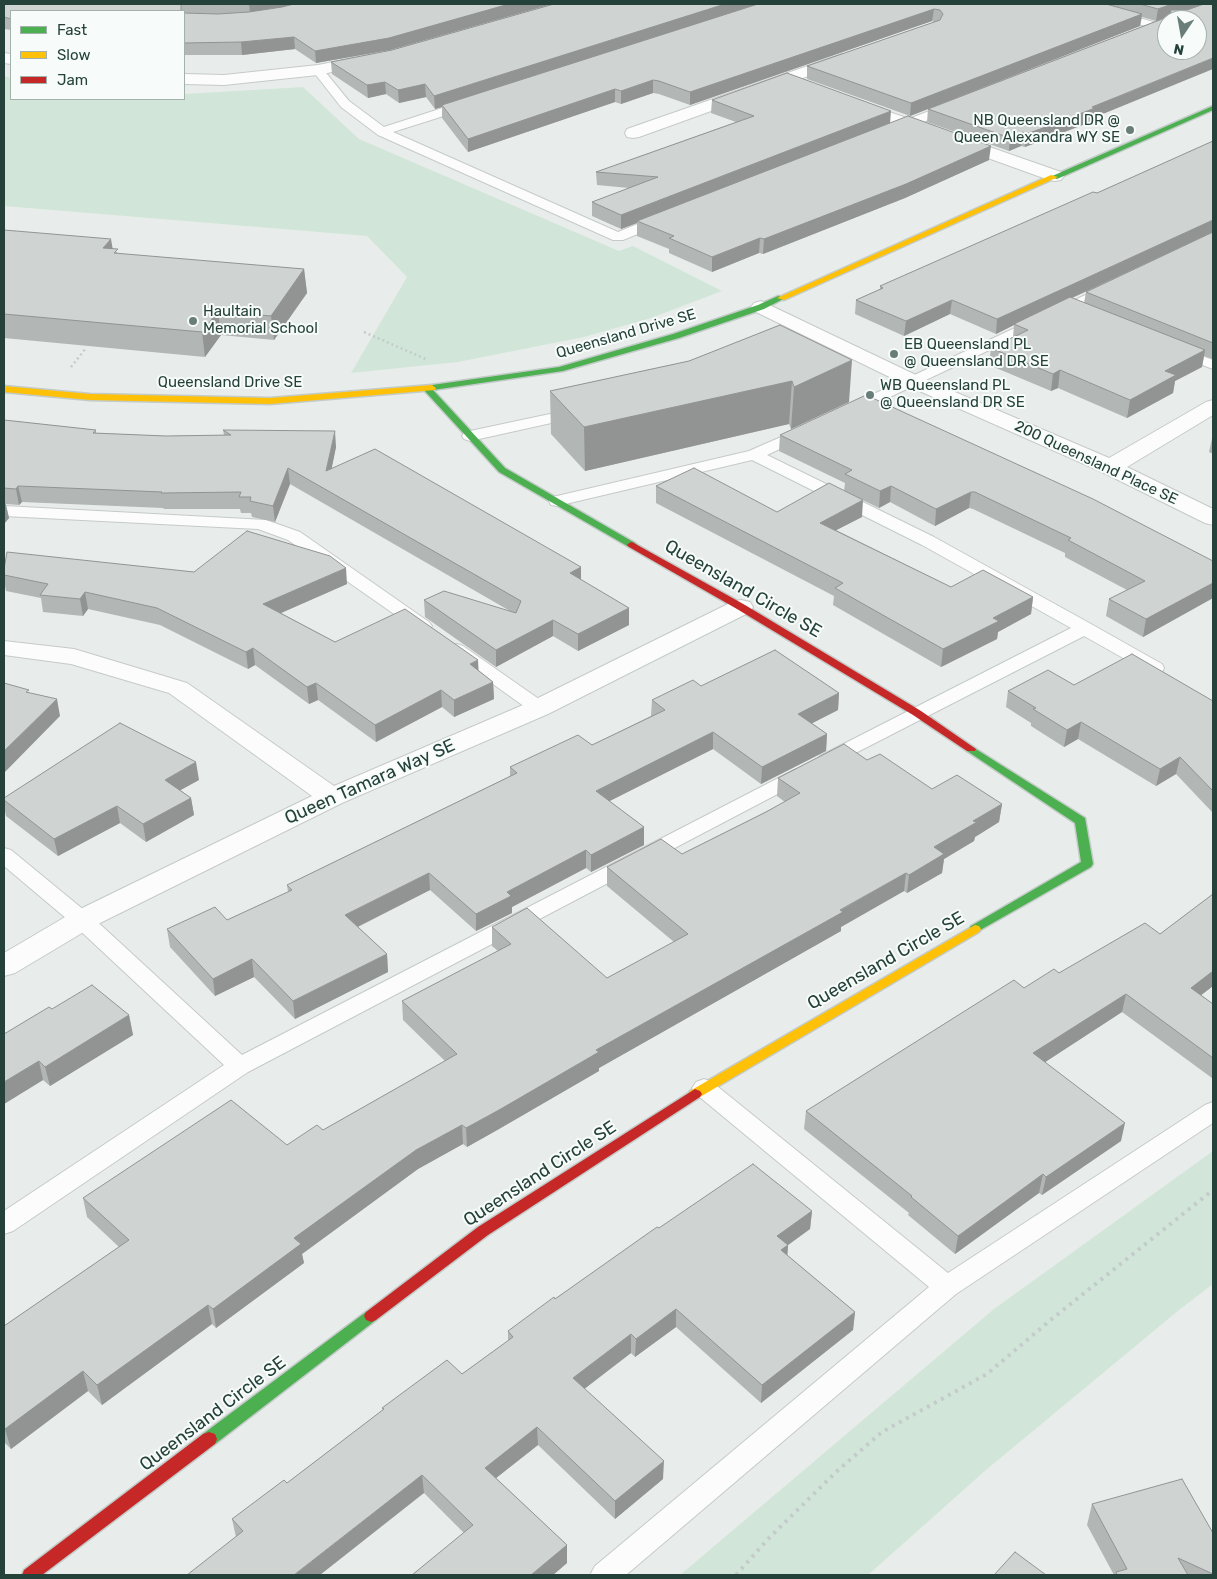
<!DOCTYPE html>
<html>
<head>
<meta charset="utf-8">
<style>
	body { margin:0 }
	#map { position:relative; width:1217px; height:1579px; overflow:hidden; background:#e8edeb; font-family:Rubik,sans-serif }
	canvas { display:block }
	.frame { position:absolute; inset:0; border:5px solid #24423a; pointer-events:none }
	.legend { position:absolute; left:10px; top:10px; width:175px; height:90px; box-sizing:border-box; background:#f7fbf9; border:1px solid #a3b1ad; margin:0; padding:6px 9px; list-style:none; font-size:15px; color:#24423a }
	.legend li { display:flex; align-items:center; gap:10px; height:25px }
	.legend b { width:25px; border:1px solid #a3b1ad }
	.north { position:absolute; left:1157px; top:10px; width:50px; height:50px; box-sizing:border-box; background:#f7fbf9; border:1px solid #a3b1ad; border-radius:50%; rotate:192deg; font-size:14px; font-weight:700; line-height:20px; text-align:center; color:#24423a }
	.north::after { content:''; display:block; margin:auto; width:18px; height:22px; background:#697e78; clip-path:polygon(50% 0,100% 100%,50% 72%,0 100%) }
</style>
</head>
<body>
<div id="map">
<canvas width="1217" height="1579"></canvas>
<div class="frame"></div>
<ul class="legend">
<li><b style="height:6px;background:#4caf50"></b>Fast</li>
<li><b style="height:6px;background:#ffc107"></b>Slow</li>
<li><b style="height:6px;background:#c62828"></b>Jam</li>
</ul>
<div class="north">N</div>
</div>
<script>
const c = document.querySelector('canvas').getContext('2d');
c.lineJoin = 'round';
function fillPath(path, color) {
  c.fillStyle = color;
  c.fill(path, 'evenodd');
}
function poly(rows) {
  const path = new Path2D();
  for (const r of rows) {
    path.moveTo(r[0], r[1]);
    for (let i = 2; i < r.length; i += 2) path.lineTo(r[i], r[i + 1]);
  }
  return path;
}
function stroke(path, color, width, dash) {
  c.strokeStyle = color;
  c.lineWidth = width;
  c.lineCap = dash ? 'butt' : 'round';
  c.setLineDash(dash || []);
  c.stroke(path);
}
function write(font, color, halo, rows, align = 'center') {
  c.font = font + ' Rubik,sans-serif';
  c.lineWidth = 4;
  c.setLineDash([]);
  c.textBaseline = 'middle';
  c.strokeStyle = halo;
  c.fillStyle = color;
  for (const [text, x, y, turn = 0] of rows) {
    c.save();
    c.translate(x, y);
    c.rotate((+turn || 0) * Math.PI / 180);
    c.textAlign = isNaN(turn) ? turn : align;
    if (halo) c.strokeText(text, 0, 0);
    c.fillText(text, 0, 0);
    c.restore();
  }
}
fillPath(poly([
	[4,76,11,78,11,99,184,99,184,94,303,87,359,139,619,251,633,246,722,291,651,318,584,337,458,362,351,373,407,277,367,236,4,206],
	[1213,1151,1213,1284,1179,1310,986,1470,868,1575,680,1575,994,1309]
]), '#d1e6d8');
const lane = poly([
	[1076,4,1092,4,1160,24,1161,26,1160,28,1152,28,1077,6,1076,4],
	[318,67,322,68,349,101,384,127,464,101,472,101,474,104,472,107,393,132,618,232,657,216,662,215,669,219,667,222,623,240,613,240,378,135,341,107,312,70,318,67],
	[953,102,957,103,959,106,957,109,898,132,894,133,888,129,890,126,953,102],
	[1109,284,1116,288,1114,291,856,413,851,415,846,413,843,410,846,407,1109,284],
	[1178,347,1213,360,1213,369,1173,354,1171,351,1173,348,1178,347],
	[578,408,583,410,586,413,583,416,470,441,464,439,462,436,464,433,470,431,578,408],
	[804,427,810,429,812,432,810,435,767,455,934,537,1091,624,1162,664,1164,668,1162,672,1155,674,1148,672,1084,636,834,764,827,766,820,764,817,760,820,756,1071,628,922,545,752,460,557,506,551,505,549,501,551,497,557,496,749,451,804,427],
	[4,506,266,520,300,532,429,622,432,626,429,630,423,631,417,630,288,540,258,529,4,516,4,506],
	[457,644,463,646,546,704,549,708,546,712,539,714,532,712,451,654,448,650,451,646,457,644],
	[801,768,808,770,811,774,808,778,248,1072,13,1231,4,1234,4,1211,224,1065,74,925,4,866,4,848,11,850,90,915,242,1055,794,770,801,768],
	[704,1079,712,1082,948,1273,1205,1105,1213,1102,1213,1123,956,1294,626,1575,590,1575,595,1566,929,1287,696,1094,692,1088,696,1082,704,1079]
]);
const street = poly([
	[4,53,11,54,11,64,4,63,4,53],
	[842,54,847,56,850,59,847,62,639,137,633,138,627,137,625,133,627,129,842,54],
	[369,55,374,57,377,60,374,63,318,75,224,85,184,84,184,74,224,75,318,65,369,55],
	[855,100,1061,172,1064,176,1061,180,1055,181,1049,180,849,108,847,105,849,102,855,100],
	[761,301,920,377,1109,458,1206,402,1213,400,1213,415,1127,467,1213,509,1213,525,1205,523,1102,472,906,385,754,311,751,307,754,303,761,301],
	[741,600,750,602,753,607,750,612,548,714,342,803,92,927,15,973,4,976,4,953,72,913,312,796,169,693,71,664,4,655,4,641,74,649,187,683,334,786,530,702,732,602,741,600]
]);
const fast = poly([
	[1213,106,1213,110,1057,179,1050,177,1213,106],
	[778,296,785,298,764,309,679,338,563,371,433,390,505,468,635,543,637,545,635,547,629,547,499,472,423,389,432,385,559,367,673,334,758,305,778,296],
	[971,746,1085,818,1093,864,1091,867,975,933,971,932,969,929,971,926,1081,862,1075,823,967,751,966,749,967,747,971,746],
	[371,1310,376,1312,378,1316,376,1320,215,1444,209,1446,203,1444,201,1439,203,1434,366,1312,371,1310]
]);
const slow = poly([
	[1051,175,1058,177,784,300,777,298,1051,175],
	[432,385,436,388,435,390,270,404,90,400,4,392,4,386,90,394,270,398,432,385],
	[975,925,979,926,981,929,979,932,700,1097,695,1099,690,1097,688,1094,690,1091,975,925]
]);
const jam = poly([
	[632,542,745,605,921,711,976,749,975,751,967,751,913,715,737,609,629,547,627,545,629,543,632,542],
	[695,1089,700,1091,702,1094,700,1097,488,1235,376,1320,371,1322,366,1320,364,1316,366,1312,478,1227,695,1089],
	[209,1432,215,1434,217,1439,215,1444,42,1575,22,1575,24,1570,203,1434,209,1432]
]);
stroke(lane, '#c5cac8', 2);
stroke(street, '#c5cac8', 2);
stroke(fast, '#c3cbc8', 3);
stroke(slow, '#c3cbc8', 3);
stroke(jam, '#c3cbc8', 3);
stroke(poly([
	[364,332,428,360],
	[71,367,86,348]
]), '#c3ccca', 2.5, [2, 3]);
stroke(poly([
	[736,1575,768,1539,836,1472,882,1432,987,1374,1053,1318,1213,1190]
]), '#c3ccca', 4, [3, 5]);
fillPath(lane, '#fcfcfc');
fillPath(street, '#fcfcfc');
fillPath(fast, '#4caf50');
fillPath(slow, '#ffc107');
fillPath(jam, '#c62828');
fillPath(poly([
	[4,4,552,4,390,50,316,63,295,49,242,55,184,55,184,11,11,11,11,30,4,29],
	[554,4,1213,4,1093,118,1093,121,1041,141,1025,147,1021,146,1009,151,927,122,928,109,910,116,807,79,807,66,934,22,932,21,690,105,659,94,653,93,621,104,615,102,468,152,442,118,442,107,435,109,426,97,399,103,386,94,368,98,332,74,331,62,392,50],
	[1142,17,1156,21,943,103,1140,26],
	[712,100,890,123,989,160,905,198,763,254,759,253,712,272,669,253,669,249,637,236,637,223,621,229,592,216,592,202,629,188,597,185,596,172,736,122,711,113],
	[1213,141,1213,359,1204,356,1202,367,1175,381,1173,393,1127,418,1058,388,1051,391,989,365,991,348,1013,337,1014,325,996,334,950,314,904,336,855,314,856,300,880,289,880,286,1097,193],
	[1208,235,1086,292,1084,303,1072,298],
	[4,230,113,249,119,254,304,269,307,293,274,340,221,335,205,357,4,338],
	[780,325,849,402,791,429,789,424,585,471,551,434,550,391,689,361],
	[4,420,96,430,96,433,166,436,224,435,223,430,336,447,331,469,581,567,581,580,629,608,629,625,578,651,553,636,496,667,425,617,424,600,510,611,290,484,275,522,252,517,251,513,241,513,240,509,164,509,163,508,22,502,19,505,6,504,9,518,4,524],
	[1213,434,1213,454,1209,452],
	[780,435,1213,561,1213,598,1143,637,1106,616,1109,599,1127,590,1065,557,1065,553,973,509,969,508,935,526,890,502,879,508,844,491,845,483,779,451],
	[656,486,777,512,862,517,836,530,951,587,1033,597,1031,614,998,632,997,639,941,667,833,605,834,596,656,503],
	[4,569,194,572,347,584,281,613,335,642,478,670,493,682,494,699,454,717,442,707,376,742,318,700,309,704,255,665,248,669,160,625,88,609,83,616,43,612,41,598,6,591,4,579],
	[1074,685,1213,701,1213,813,1176,774,1156,786,1078,739,1064,747,1031,726,1031,723,1006,707,1008,691],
	[701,686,839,693,838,710,812,723,827,734,826,751,761,784,713,749,609,801,644,827,644,845,591,872,586,868,512,907,512,913,476,931,430,890,358,927,387,954,388,972,295,1019,254,977,215,996,170,947,167,929,227,920,288,892,287,885,510,776,510,767,592,745,651,716,652,700],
	[867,760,932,789,1002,804,999,822,975,837,974,841,944,859,942,873,907,893,904,891,841,927,841,931,599,1068,599,1071,499,1129,467,1147,463,1144,418,1169,302,1254,304,1263,216,1328,212,1324,102,1405,88,1391,11,1449,4,1442,4,1326,119,1247,87,1217,83,1198,287,1145,323,1130,445,1061,403,1020,402,1001,498,951,492,946,492,927,607,978,674,942,607,886,607,867,682,854,785,802,777,796,778,778],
	[199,780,180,790,191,798,194,815,146,842,120,823,58,856,6,816,4,806,4,798],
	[1213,894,1213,986,1201,995,1213,1004,1213,1077,1212,1078,1122,1012,1045,1062,1121,1141,1042,1195,1039,1193,955,1254,908,1215,909,1213,804,1129,806,1111,1024,988,1059,973,1160,934],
	[52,1009,129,1015,133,1035,50,1086,43,1080,4,1104,4,1034],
	[812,1211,810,1229,788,1245,787,1255,855,1312,853,1330,761,1403,676,1327,635,1357,631,1353,584,1388,663,1479,615,1519,538,1445,496,1478,567,1545,567,1563,553,1575,412,1575,464,1533,424,1493,236,1537,232,1519,287,1483,383,1410,382,1408,462,1374,508,1341,508,1331,659,1228],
	[1092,1504,1213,1533,1213,1575,1114,1575,1087,1525]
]), '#b2b6b5');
fillPath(poly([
	[249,4,301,4,250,14],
	[509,4,552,4,390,50,316,63,315,51],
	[725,4,763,4,442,105,442,107,435,109,434,96],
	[1172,4,1204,4,1156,21,1158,9],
	[934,9,932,21,690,105,690,92],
	[1142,14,1140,26,910,116,911,103],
	[294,37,295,49,242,55,241,42],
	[1213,58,1213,69,1093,118,1093,121,1025,147,1026,134],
	[653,80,653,93,621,104,621,91],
	[385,82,386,94,368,98,367,85],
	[425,84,426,97,399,103,398,90],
	[615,89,615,102,468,152,468,139],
	[891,111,890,124,637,221,637,223,621,229,621,215],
	[1023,132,1021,146,1009,151,1010,138],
	[991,146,989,160,905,198,763,254,764,239],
	[1213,220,1213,232,1016,324,1014,324,1014,325,996,334,997,319],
	[760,238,759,253,712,272,712,257],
	[111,239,115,262,103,248],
	[304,269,307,293,274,340,271,316],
	[952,300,950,314,904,336,906,321],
	[218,311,221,335,205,357,202,332],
	[1205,350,1202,367,1175,381,1173,393,1127,418,1130,400,1165,371],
	[852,360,849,402,791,429,794,387],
	[1060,370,1058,388,1051,391,1053,374],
	[792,381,789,424,585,471,584,427],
	[335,431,336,447,328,487,326,471],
	[288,468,290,484,275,522,273,506],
	[18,486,22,502,19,505,16,489],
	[891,486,890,502,879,508,880,491],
	[971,492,969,508,935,526,936,509],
	[863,500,862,517,819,539,820,523],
	[4,502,5,502,9,518,4,524],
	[581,567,581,584,570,573],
	[346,568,347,584,265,620,263,604],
	[1213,583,1213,598,1143,637,1146,619],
	[85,592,88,609,83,616,80,599],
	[1033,597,1031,614,998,632,997,639,941,667,943,649,993,618],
	[629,608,629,625,578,651,578,634],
	[553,620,553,636,496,667,496,650],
	[253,648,255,665,248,669,246,652],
	[478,660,479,677,470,664],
	[493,682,494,699,454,717,454,700],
	[316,683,318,700,309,704,307,687],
	[441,690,442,707,376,742,375,725],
	[839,693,838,710,797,731,798,714],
	[57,699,60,716,4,773,4,751],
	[1081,722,1078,739,1064,747,1067,730],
	[713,732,713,749,596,808,596,791],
	[827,734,826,751,761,784,762,767],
	[1180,757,1176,774,1156,786,1160,769],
	[196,762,199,780,168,797,165,780],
	[191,798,194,815,146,842,143,824],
	[1002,804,999,822,975,837,974,841,944,859,942,873,907,893,909,875,934,847,973,821],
	[117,806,120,823,58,856,54,839],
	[644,827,644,845,591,872,591,855],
	[586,850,586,868,512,907,512,913,476,931,476,914,507,892],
	[429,873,430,890,347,932,345,915],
	[906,873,904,891,841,927,841,931,599,1068,599,1071,499,1129,467,1147,466,1128,596,1050],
	[387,954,388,972,295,1019,293,1001],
	[252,959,254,977,215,996,213,979],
	[1213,971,1213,986,1187,1006,1191,988],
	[1126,994,1122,1012,1030,1072,1033,1053],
	[129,1015,133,1035,50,1086,45,1067],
	[39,1061,43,1080,4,1104,4,1082],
	[1125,1123,1121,1141,1042,1195,1046,1177],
	[462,1125,463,1144,418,1169,302,1254,304,1263,216,1328,213,1309,294,1238,416,1150],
	[1043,1174,1039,1193,955,1254,958,1236],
	[812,1211,810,1229,788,1245,787,1263,780,1268,777,1236],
	[208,1305,212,1324,102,1405,97,1385],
	[676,1309,676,1327,635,1357,636,1339],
	[855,1312,853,1330,761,1403,762,1385],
	[631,1334,631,1353,574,1397,573,1378],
	[83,1371,88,1391,11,1449,5,1429],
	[537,1427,538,1445,486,1486,485,1468],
	[664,1461,663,1479,615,1519,615,1501],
	[422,1475,424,1493,320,1575,294,1575],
	[567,1545,567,1563,553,1575,531,1575]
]), '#919493');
const building = poly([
	[4,4,181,4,181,11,11,11,11,19,4,17,4,4],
	[294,4,509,4,389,38,315,51,294,37,241,42,184,43,184,13,218,14,249,12,282,7,294,4],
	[554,4,725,4,434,96,425,84,398,90,385,82,367,85,331,62,392,50,554,4],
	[758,4,1106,4,1142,14,911,103,807,66,940,20,943,14,940,10,934,9,690,92,659,81,653,80,621,91,615,89,468,139,442,105,758,4],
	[1140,4,1172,4,1158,9,1140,4],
	[1204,4,1213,4,1213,58,1092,107,1095,108,1043,128,1026,134,1023,132,1010,138,928,109,1170,16,1171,10,1187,10,1204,4],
	[1167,20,1197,20,1197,50,1167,50,1167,20],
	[787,73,891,111,621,215,592,202,658,177,596,172,754,116,712,100,787,73],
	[908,116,991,146,906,184,764,239,760,238,712,257,669,238,674,236,637,221,908,116],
	[1213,141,1213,220,997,319,952,300,906,321,856,300,883,288,880,286,1093,192,1097,193,1213,141],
	[4,230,111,239,103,248,118,249,114,253,304,269,271,316,218,311,202,332,4,314,4,230],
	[1213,232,1213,343,1086,292,1213,232],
	[1070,297,1205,350,1165,371,1176,375,1130,400,1060,370,1053,374,991,348,1028,330,1014,324,1070,297],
	[780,325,852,360,794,387,792,381,584,427,550,391,689,361,780,325],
	[866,395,1093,499,1213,561,1213,583,1146,619,1109,599,1145,581,1068,540,1071,538,975,492,971,492,936,509,891,486,880,491,845,474,852,470,780,435,866,395],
	[4,420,96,430,93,433,166,436,231,435,223,430,335,431,326,471,375,449,581,567,570,573,629,608,578,634,553,620,496,650,424,600,444,591,516,613,521,601,288,468,273,506,250,501,251,497,239,497,241,492,161,493,162,492,18,486,16,489,4,488,4,420],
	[694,468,777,512,829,483,863,500,820,523,951,587,983,570,1033,597,993,618,999,621,943,649,835,588,843,583,656,486,694,468],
	[247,531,330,556,346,568,263,604,335,642,405,609,478,660,470,664,493,682,454,700,441,690,375,725,316,683,307,687,253,648,246,652,157,608,85,592,80,599,40,595,48,584,4,575,4,569,7,552,194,572,247,531],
	[775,650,839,693,798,714,827,734,762,767,713,732,596,791,644,827,591,855,586,850,507,892,511,896,476,914,429,873,345,915,387,954,293,1001,252,959,213,979,167,929,215,907,227,920,292,890,287,885,517,773,510,767,578,735,592,745,665,710,652,700,693,680,701,686,775,650],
	[1132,654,1213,701,1213,791,1180,757,1160,769,1081,722,1067,730,1033,709,1036,708,1008,691,1048,670,1074,685,1132,654],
	[4,683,29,690,26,692,57,699,4,751,4,683],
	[120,723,196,762,165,780,191,798,143,824,117,806,54,839,4,800,4,798,120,723],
	[844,744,867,760,880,754,932,789,957,775,1002,804,973,821,977,822,934,847,944,854,909,875,906,873,840,910,843,912,596,1050,599,1052,499,1110,466,1128,462,1125,416,1150,294,1238,301,1244,213,1309,208,1305,97,1385,83,1371,5,1429,4,1428,4,1326,129,1240,83,1198,231,1100,287,1145,317,1125,323,1130,457,1054,402,1001,511,944,492,927,527,908,607,978,688,934,607,867,661,839,682,854,766,812,800,793,778,778,844,744],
	[1213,894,1213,971,1191,988,1213,1004,1213,1058,1126,994,1033,1053,1125,1123,1046,1177,1043,1174,958,1236,911,1197,912,1196,806,1111,1014,980,1024,988,1054,969,1059,973,1145,923,1160,934,1213,894],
	[92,985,129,1015,45,1067,39,1061,4,1082,4,1034,49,1007,52,1009,92,985],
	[753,1164,812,1211,777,1236,788,1245,781,1250,855,1312,762,1385,676,1309,636,1339,631,1334,573,1378,664,1461,615,1501,537,1427,485,1468,567,1545,531,1575,412,1575,473,1525,422,1475,294,1575,187,1575,243,1531,232,1519,284,1480,287,1483,384,1409,382,1408,447,1360,462,1374,513,1337,508,1331,554,1297,555,1299,657,1227,659,1228,753,1164],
	[1182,1479,1213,1533,1213,1574,1178,1558,1188,1575,1117,1575,1116,1572,1127,1569,1092,1504,1182,1479],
	[1015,1552,1046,1575,994,1575,1015,1552]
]);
fillPath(building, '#cfd4d2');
stroke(building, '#919493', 1);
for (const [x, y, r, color] of [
	[1130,130,5,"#697e78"],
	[193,321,5,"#697e78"],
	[894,354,5,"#697e78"],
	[870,395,5,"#697e78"]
]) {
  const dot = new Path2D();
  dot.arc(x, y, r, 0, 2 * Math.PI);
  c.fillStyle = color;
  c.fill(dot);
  stroke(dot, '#f7fbf9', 2);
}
write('15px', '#24423a', '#f7fbf9', [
	["NB Queensland DR @",1120,121,"right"],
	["Queen Alexandra WY SE",1120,138,"right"],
	["Haultain",203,312],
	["Memorial School",203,329],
	["EB Queensland PL",904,345],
	["@ Queensland DR SE",904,362],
	["WB Queensland PL",880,386],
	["@ Queensland DR SE",880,403]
], 'left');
write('15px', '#24423a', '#f7fbf9', [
	["Queensland Drive SE",626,334,-16],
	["Queensland Drive SE",230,383],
	["200 Queensland Place SE",1096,463,25]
]);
write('18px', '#24423a', '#f7fbf9', [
	["Queensland Circle SE",743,589,30],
	["Queen Tamara Way SE",370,782,-24],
	["Queensland Circle SE",886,961,-30],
	["Queensland Circle SE",540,1174,-33],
	["Queensland Circle SE",213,1414,-37]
]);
</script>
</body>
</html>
